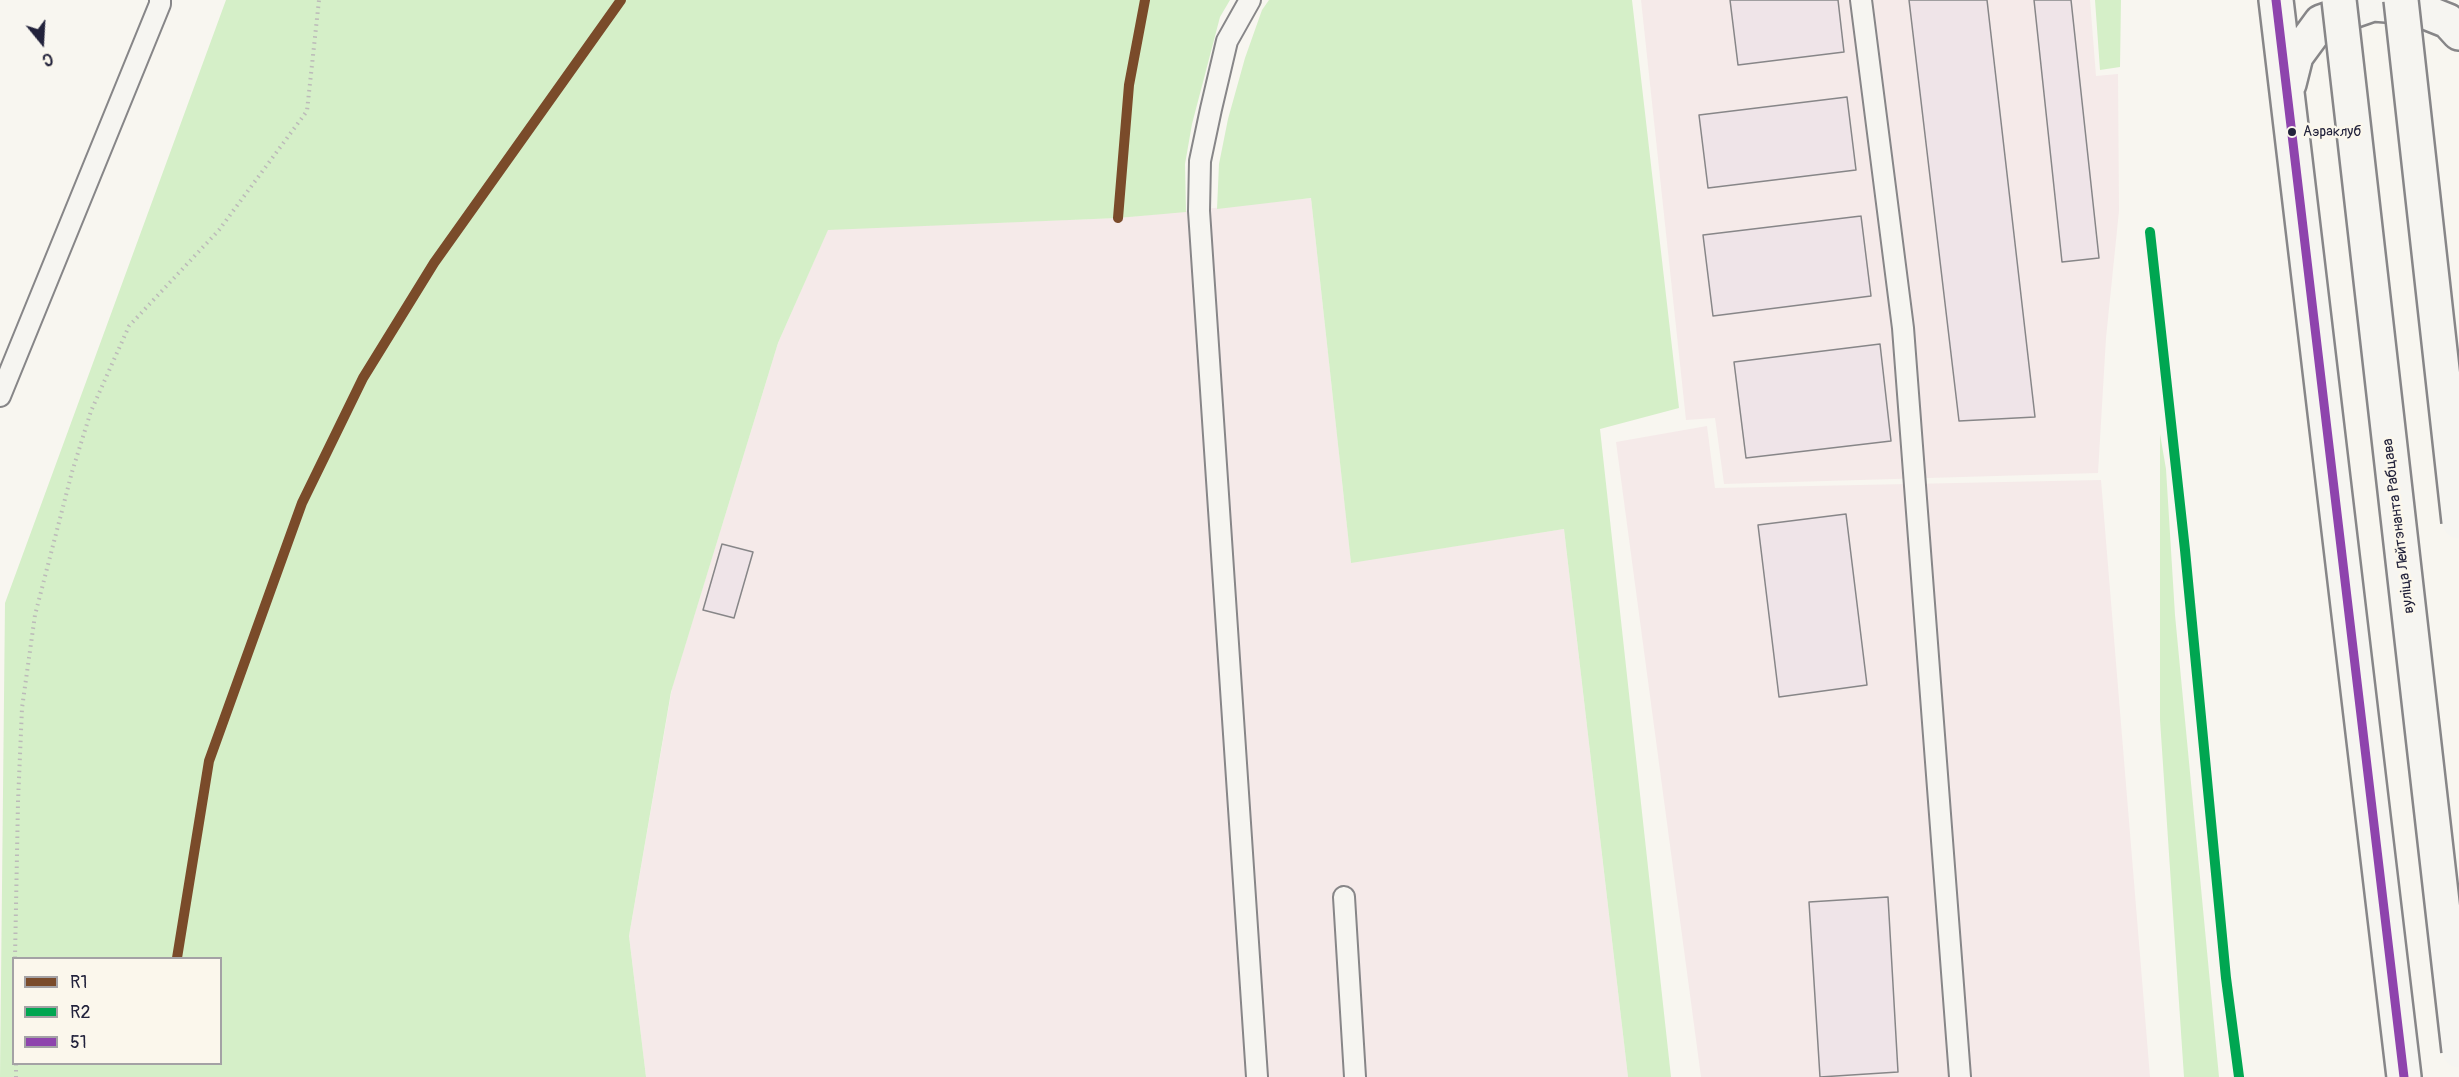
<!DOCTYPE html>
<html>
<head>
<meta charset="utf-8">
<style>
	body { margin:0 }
	#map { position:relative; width:2459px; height:1077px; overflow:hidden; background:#f8f6f0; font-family:Pangolin,sans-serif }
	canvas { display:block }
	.legend { position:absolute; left:12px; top:957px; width:210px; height:108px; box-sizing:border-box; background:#fbf7ec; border:2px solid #a4a2a5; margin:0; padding:8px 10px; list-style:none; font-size:18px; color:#22223b }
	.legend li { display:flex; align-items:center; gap:12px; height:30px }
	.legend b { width:30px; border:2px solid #a4a2a5 }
	.north { position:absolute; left:12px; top:12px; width:60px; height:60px; -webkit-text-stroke:4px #fbf7ec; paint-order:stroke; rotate:162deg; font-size:16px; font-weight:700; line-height:24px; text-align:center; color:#22223b }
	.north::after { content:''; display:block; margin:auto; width:21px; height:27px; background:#22223b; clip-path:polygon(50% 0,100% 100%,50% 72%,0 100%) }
</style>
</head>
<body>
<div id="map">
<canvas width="2459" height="1077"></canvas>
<ul class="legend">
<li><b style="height:8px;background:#7a4b2a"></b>R1</li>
<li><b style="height:8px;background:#00a651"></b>R2</li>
<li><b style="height:8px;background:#8e44ad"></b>51</li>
</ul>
<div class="north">С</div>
</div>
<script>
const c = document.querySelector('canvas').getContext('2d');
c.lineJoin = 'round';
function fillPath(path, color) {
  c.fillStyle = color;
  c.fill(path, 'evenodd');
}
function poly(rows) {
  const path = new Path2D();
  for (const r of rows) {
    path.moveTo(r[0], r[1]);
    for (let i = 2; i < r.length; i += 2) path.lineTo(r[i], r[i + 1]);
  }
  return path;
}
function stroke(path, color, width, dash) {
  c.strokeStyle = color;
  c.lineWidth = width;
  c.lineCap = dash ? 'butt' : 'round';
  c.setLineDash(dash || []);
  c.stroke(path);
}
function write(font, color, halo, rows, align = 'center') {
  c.font = font + ' Pangolin,sans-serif';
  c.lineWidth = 5;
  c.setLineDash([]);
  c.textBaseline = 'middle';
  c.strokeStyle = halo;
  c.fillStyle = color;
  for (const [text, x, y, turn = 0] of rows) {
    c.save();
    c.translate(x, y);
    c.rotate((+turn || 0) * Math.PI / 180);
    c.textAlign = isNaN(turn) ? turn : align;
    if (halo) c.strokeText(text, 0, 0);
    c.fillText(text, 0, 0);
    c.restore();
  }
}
fillPath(poly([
	[1641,0,2090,0,2096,76,2118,74,2119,211,2106,338,2098,473,1724,484,1715,418,1686,420],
	[1311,198,1351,562,1564,529,1628,1077,646,1077,629,936,672,688,778,343,828,229,1118,218],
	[1707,426,1715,488,2101,480,2150,1077,1701,1077,1616,442]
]), '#f5eae9');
fillPath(poly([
	[226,0,1230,0,1220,17,1192,124,1185,164,1186,212,1118,218,828,230,778,343,671,692,629,936,646,1077,0,1077,5,603],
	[14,958,220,958,220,1064,14,1064],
	[1269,0,1632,0,1679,408,1600,429,1671,1077,1628,1077,1564,529,1351,563,1311,198,1217,209,1219,164,1228,119,1245,58,1262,10],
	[2095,0,2121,0,2120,67,2100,70],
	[2160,434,2166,469,2175,615,2219,1077,2184,1077,2160,720]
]), '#d5efc8');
const building = poly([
	[1730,0,1838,0,1844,52,1738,65,1730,0],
	[1909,0,1987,0,2035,417,1959,421,1909,0],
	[2034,0,2071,0,2099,258,2062,262,2034,0],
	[1847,97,1856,170,1708,188,1699,115,1847,97],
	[1861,216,1871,296,1713,316,1703,235,1861,216],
	[1880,344,1891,441,1746,458,1734,362,1880,344],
	[1846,514,1867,685,1779,697,1758,525,1846,514],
	[722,544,753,552,734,618,703,610,722,544],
	[1888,897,1898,1072,1820,1077,1809,902,1888,897]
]);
fillPath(building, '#efe4e8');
stroke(building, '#878688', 1.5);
const service = poly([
	[1250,0,1227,41,1211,109,1200,161,1199,211,1257,1077],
	[1861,0,1903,328,1960,1077],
	[0,396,160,4,160,0],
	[1344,897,1355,1077]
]);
const primary = poly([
	[2276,0,2404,1077],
	[2289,84,2296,56,2321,22,2373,4,2413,7,2448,21,2459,33]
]);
stroke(service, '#878688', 24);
stroke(primary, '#878688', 38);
stroke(poly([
	[15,958,18,802,22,708,35,615,72,472,91,411,129,326,219,230,307,111,319,0],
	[16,1064,16,1077]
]), '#bcbab9', 4, [1.5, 4.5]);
stroke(service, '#f6f5f1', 20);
stroke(primary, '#f6f5f1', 33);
const trunkBridge = poly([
	[2339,0,2459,1051],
	[2401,0,2459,522]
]);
stroke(trunkBridge, '#878688', 38, []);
stroke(trunkBridge, '#f6f5f1', 33);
stroke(poly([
	[2276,0,2404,1077]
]), '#8e44ad', 9);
stroke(poly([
	[1118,218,1129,85,1145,0],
	[177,958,209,761,302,503,363,378,434,263,621,0]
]), '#7a4b2a', 10);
stroke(poly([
	[2150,232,2185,550,2226,978,2239,1077]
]), '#00a651', 10);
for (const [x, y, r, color] of [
	[2292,132,5,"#22223b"]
]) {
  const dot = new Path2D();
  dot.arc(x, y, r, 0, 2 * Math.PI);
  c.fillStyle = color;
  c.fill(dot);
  stroke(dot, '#fbf7ec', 2);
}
write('14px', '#22223b', '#fbf7ec', [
	["Аэраклуб",2303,132]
], 'left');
write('15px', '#22223b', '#fbf7ec', [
	["вуліца Лейтэнанта Рабцава",2399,526,-97]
]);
</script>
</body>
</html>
